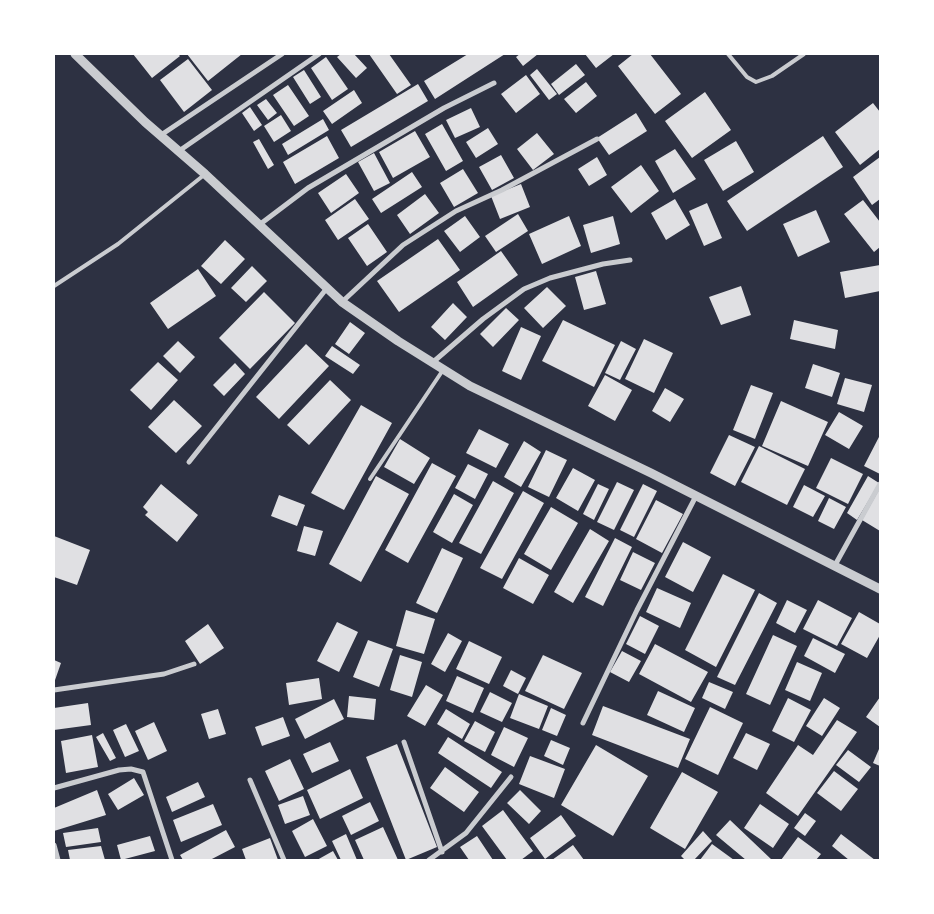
<!DOCTYPE html>
<html>
<head>
<meta charset="utf-8">
<style>
	body { margin:0 }
	#map { position:relative; width:934px; height:914px; overflow:hidden; background:#2d3142; font-family:"Alegreya Sans",sans-serif }
	canvas { display:block }
	.frame { position:absolute; inset:0; border:55px solid #fff; pointer-events:none }
</style>
</head>
<body>
<div id="map">
<canvas width="934" height="914"></canvas>
<div class="frame"></div>
</div>
<script>
const c = document.querySelector('canvas').getContext('2d');
c.lineJoin = 'round';
function fillPath(path, color) {
  c.fillStyle = color;
  c.fill(path, 'evenodd');
}
function poly(rows) {
  const path = new Path2D();
  for (const r of rows) {
    path.moveTo(r[0], r[1]);
    for (let i = 2; i < r.length; i += 2) path.lineTo(r[i], r[i + 1]);
  }
  return path;
}
function stroke(path, color, width, dash) {
  c.strokeStyle = color;
  c.lineWidth = width;
  c.lineCap = dash ? 'butt' : 'round';
  c.setLineDash(dash || []);
  c.stroke(path);
}
fillPath(poly([
	[133,54,178,54,180,56,152,78],
	[187,54,242,54,208,81],
	[341,54,354,54,367,68,356,78,337,57],
	[369,54,389,54,411,85,397,94],
	[468,54,505,54,435,99,424,81],
	[520,54,538,54,523,66,516,57],
	[585,54,614,54,596,68],
	[633,54,650,54,681,94,655,114,618,66],
	[326,57,348,89,332,100,311,68],
	[188,59,212,90,184,112,160,80],
	[576,64,585,75,559,95,551,84],
	[537,69,557,94,549,100,530,75],
	[304,70,321,97,310,104,293,77],
	[526,75,540,94,516,113,501,94],
	[586,82,597,96,576,113,564,99],
	[418,84,428,101,351,147,341,130],
	[288,85,309,116,294,126,273,95],
	[354,90,362,103,332,124,323,111],
	[705,92,731,130,692,158,665,121],
	[266,99,277,113,268,120,257,105],
	[873,103,880,112,880,149,860,165,835,132],
	[250,107,262,125,254,131,242,113],
	[471,108,480,127,455,138,446,120],
	[636,113,647,131,609,155,597,138],
	[281,115,291,131,274,142,264,126],
	[323,119,329,130,288,155,282,144],
	[442,124,463,161,446,171,425,134],
	[488,128,498,144,476,158,466,142],
	[415,131,430,157,393,178,379,152],
	[537,133,554,154,533,170,517,149],
	[327,136,339,158,295,184,283,162],
	[823,136,843,167,747,231,727,201],
	[259,139,274,165,268,169,253,142],
	[736,141,754,172,723,191,704,160],
	[675,149,696,179,673,193,655,161],
	[374,153,390,183,374,191,358,162],
	[501,155,514,178,492,190,479,167],
	[597,157,607,175,589,186,578,169],
	[880,157,880,199,872,205,853,177],
	[641,165,659,191,631,213,611,187],
	[463,169,478,193,454,207,440,183],
	[412,172,422,187,381,213,372,199],
	[346,174,359,193,331,213,318,193],
	[521,184,530,207,500,219,491,196],
	[425,194,439,213,410,234,397,215],
	[355,199,369,219,338,240,325,220],
	[675,199,690,225,666,240,651,213],
	[863,200,880,222,880,247,874,252,844,214],
	[707,203,722,238,704,246,689,211],
	[816,210,830,242,798,257,783,224],
	[518,214,528,231,496,252,485,236],
	[465,216,480,237,460,252,444,231],
	[569,216,581,246,542,264,529,234],
	[613,216,620,244,591,253,583,225],
	[368,224,387,252,367,266,348,238],
	[438,239,460,270,399,312,377,281],
	[225,240,245,259,221,284,201,266],
	[501,251,518,275,473,307,457,282],
	[880,265,880,291,845,298,840,272],
	[252,266,267,281,246,302,231,288],
	[198,269,216,296,168,329,150,303],
	[596,271,606,304,584,310,575,277],
	[741,286,751,315,721,325,709,297],
	[547,287,566,306,543,328,524,308],
	[264,292,295,323,250,369,219,338],
	[453,303,467,317,445,340,431,327],
	[506,308,519,320,493,347,480,334],
	[563,320,615,345,594,387,542,361],
	[794,320,838,330,835,349,790,339],
	[350,322,365,333,349,354,335,344],
	[521,327,541,336,521,380,502,371],
	[644,339,673,353,654,393,625,379],
	[178,341,195,357,180,373,163,356],
	[621,341,636,349,620,380,605,373],
	[306,344,329,366,279,419,256,397],
	[332,346,360,365,353,374,325,356],
	[158,362,178,380,151,410,130,390],
	[235,363,245,374,224,396,213,385],
	[813,364,840,373,832,397,805,388],
	[605,375,632,390,615,421,588,406],
	[845,378,872,385,864,412,837,404],
	[330,380,351,400,309,445,287,425],
	[751,385,773,393,755,439,733,430],
	[665,388,684,399,670,422,652,411],
	[174,400,202,426,176,453,148,427],
	[781,401,828,422,808,466,762,446],
	[361,405,392,423,344,510,311,493],
	[839,412,863,426,849,449,825,435],
	[479,429,509,444,496,468,466,453],
	[729,435,755,447,735,486,710,473],
	[880,435,880,474,864,466],
	[400,439,430,458,414,484,384,467],
	[524,441,541,452,521,487,504,477],
	[759,446,805,469,787,505,741,482],
	[546,450,567,460,549,497,528,487],
	[831,458,863,474,848,504,816,488],
	[432,463,456,476,408,563,385,550],
	[468,464,488,474,475,499,455,488],
	[573,468,595,480,578,511,556,498],
	[376,476,409,494,361,582,329,564],
	[868,476,879,483,857,520,847,513],
	[493,481,514,493,481,554,459,543],
	[617,482,634,490,614,530,597,522],
	[161,484,198,515,177,542,145,515,148,512,143,507],
	[598,484,609,489,594,520,583,514],
	[643,484,657,491,634,537,620,530],
	[804,485,825,496,813,517,793,507],
	[880,488,880,531,862,520],
	[523,491,544,503,502,579,480,568],
	[454,494,473,505,452,543,433,532],
	[279,495,305,505,297,526,271,516],
	[829,498,846,507,834,529,818,521],
	[656,500,683,514,662,553,636,539],
	[551,507,578,523,551,570,524,554],
	[304,526,323,531,315,556,297,551],
	[590,529,609,541,573,603,554,592],
	[54,536,90,550,77,585,54,577],
	[615,538,632,547,603,606,585,597],
	[683,542,711,557,693,592,665,577],
	[442,548,463,558,437,613,416,603],
	[633,552,655,563,641,590,620,580],
	[519,558,549,575,533,604,503,588],
	[723,574,755,590,716,667,685,650],
	[657,588,691,603,680,628,646,612],
	[759,593,777,603,735,685,717,677],
	[787,600,807,610,795,633,776,623],
	[818,600,852,618,837,646,803,629],
	[406,610,435,619,424,654,396,646],
	[859,612,880,624,880,635,867,658,841,644],
	[640,616,659,626,645,654,626,644],
	[337,622,358,632,339,672,317,661],
	[208,624,224,648,200,664,185,641],
	[448,633,462,641,445,672,431,664],
	[773,635,797,646,770,705,746,694],
	[813,638,845,654,835,673,804,656],
	[368,640,393,649,379,687,353,677],
	[469,641,502,657,489,684,456,669],
	[655,644,708,672,691,702,639,674],
	[622,651,641,661,629,682,610,672],
	[400,655,422,662,412,697,390,690],
	[543,655,582,673,564,709,525,691],
	[54,660,61,663,54,683],
	[797,662,822,673,810,701,785,690],
	[511,670,526,678,518,694,503,686],
	[457,676,484,688,473,713,446,701],
	[319,678,322,699,289,705,286,683],
	[709,682,733,692,725,709,702,698],
	[426,685,443,695,425,726,407,716],
	[658,691,695,708,684,732,647,715],
	[490,692,512,703,502,722,480,712],
	[519,694,548,706,539,729,510,718],
	[349,696,376,699,374,720,347,717],
	[880,697,880,727,866,717],
	[788,698,811,710,794,742,772,731],
	[824,698,840,708,822,736,806,726],
	[334,699,344,719,305,739,295,719],
	[88,703,91,725,54,730,54,708],
	[603,706,690,739,678,768,592,735],
	[710,707,743,723,718,775,685,759],
	[551,708,566,715,557,736,542,730],
	[218,709,226,734,209,739,201,714],
	[446,709,470,724,462,739,437,724],
	[283,717,290,736,262,746,255,727],
	[837,720,857,732,798,816,766,793,798,745,813,755],
	[475,721,495,732,485,752,464,741],
	[154,722,167,751,148,760,135,731],
	[126,724,139,751,125,757,113,730],
	[504,727,528,738,514,767,491,755],
	[103,733,116,758,110,761,96,737],
	[746,733,770,744,757,770,733,758],
	[92,735,98,767,66,773,61,741],
	[448,737,502,772,491,788,438,753],
	[551,740,570,748,563,765,544,756],
	[330,742,339,761,312,773,303,754],
	[397,744,437,847,406,860,366,757],
	[596,745,648,776,613,836,561,805],
	[879,749,880,750,880,766,873,763],
	[848,750,871,767,859,782,836,765],
	[530,756,565,769,554,798,519,784],
	[290,759,304,789,279,801,265,771],
	[445,767,479,792,464,812,430,788],
	[350,769,363,798,320,819,307,790],
	[834,771,858,789,841,811,817,793],
	[682,772,718,792,685,849,650,828],
	[134,778,144,795,118,810,108,794],
	[198,782,205,797,172,812,166,797],
	[97,790,106,815,54,831,54,808],
	[520,790,541,811,529,824,507,803],
	[303,796,310,815,285,824,278,805],
	[370,802,379,821,351,835,342,816],
	[213,804,222,825,181,842,173,820],
	[760,804,789,824,773,848,744,828],
	[503,810,533,851,521,860,507,860,482,826],
	[805,813,816,821,805,836,794,828],
	[561,815,576,836,545,859,530,838],
	[313,819,327,846,305,857,292,831],
	[730,820,772,860,746,860,716,835],
	[383,827,398,860,364,860,355,840],
	[98,828,101,842,66,847,63,833],
	[226,830,235,847,210,860,183,860,180,855],
	[703,831,712,841,694,860,685,860,681,856],
	[346,834,357,860,341,860,332,841],
	[841,834,875,860,849,860,832,846],
	[150,836,155,851,121,860,117,845],
	[477,836,493,860,469,860,460,847],
	[798,837,821,854,816,860,781,860],
	[270,838,278,860,246,860,242,849],
	[712,844,734,860,700,860],
	[573,845,584,860,552,860],
	[101,846,105,860,70,860,68,850],
	[333,851,338,860,317,860]
]), '#e0e0e3');
stroke(poly([
	[728,54,747,77,756,82,772,76,804,54],
	[54,286,118,244,204,175],
	[370,479,443,370]
]), '#caccd0', 4);
stroke(poly([
	[161,135,282,54],
	[179,151,319,54],
	[259,225,308,188,444,108,494,83],
	[342,302,403,245,456,211,502,190,597,139],
	[432,363,483,319,524,289,550,278,603,264,630,260],
	[189,462,327,288],
	[834,567,880,484],
	[54,690,164,674,194,664],
	[583,723,637,610,696,496],
	[404,742,442,852],
	[250,780,284,860],
	[54,788,119,770,131,769,143,772,172,860],
	[54,845,58,860],
	[429,860,466,833,511,777]
]), '#caccd0', 5);
stroke(poly([
	[75,54,145,122,205,174,342,302,398,341,470,386,651,473,880,589]
]), '#caccd0', 9);
</script>
</body>
</html>
